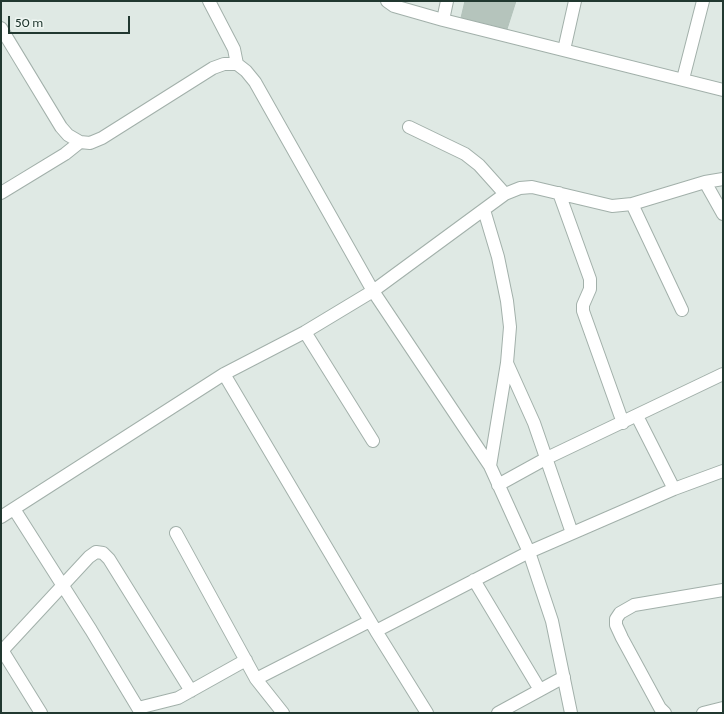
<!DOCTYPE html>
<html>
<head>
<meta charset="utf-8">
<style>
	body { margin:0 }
	#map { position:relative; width:724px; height:714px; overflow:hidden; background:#dfe9e4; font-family:Cabin,sans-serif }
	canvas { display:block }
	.frame { position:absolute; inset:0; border:2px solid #213830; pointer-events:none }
	.scale { position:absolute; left:8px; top:16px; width:122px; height:18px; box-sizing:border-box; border:2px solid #213830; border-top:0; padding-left:5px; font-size:12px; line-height:14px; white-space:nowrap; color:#213830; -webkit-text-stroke:3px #eff6f2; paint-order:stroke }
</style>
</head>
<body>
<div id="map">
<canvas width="724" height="714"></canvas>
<div class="frame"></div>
<div class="scale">50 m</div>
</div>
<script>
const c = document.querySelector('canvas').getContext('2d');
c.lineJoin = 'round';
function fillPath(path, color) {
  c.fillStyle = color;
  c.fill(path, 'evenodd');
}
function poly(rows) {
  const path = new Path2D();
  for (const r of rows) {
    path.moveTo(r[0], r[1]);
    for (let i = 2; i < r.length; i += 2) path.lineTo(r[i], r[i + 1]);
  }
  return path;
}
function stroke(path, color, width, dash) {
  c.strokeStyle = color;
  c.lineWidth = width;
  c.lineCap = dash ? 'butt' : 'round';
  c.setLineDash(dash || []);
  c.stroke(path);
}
const building = poly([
	[465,1,516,1,507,29,461,18,465,1]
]);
fillPath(building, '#b5c4bc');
stroke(building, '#b2c2ba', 1);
const minor = poly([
	[209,1,234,49,237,64],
	[387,1,394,6,443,20,723,90],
	[443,20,447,1],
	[1,28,61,127,68,135,80,142,90,143,102,138,213,68,224,64,237,64,246,71,255,82,373,291,490,466,529,552,552,621,571,713],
	[564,50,575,1],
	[683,79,703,1],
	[409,127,465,154,479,165,505,194],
	[705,182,723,214],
	[1,193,65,154,80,142],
	[559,193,590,279,590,289,583,305,583,311,623,423],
	[632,204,682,310],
	[484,210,498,257,507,301,510,327,507,363,490,466],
	[305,332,373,441],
	[507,363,534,423,572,533],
	[224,374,376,631,427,713],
	[637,416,674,489],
	[498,485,547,458,723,374],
	[14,509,91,630,141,713],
	[1,517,224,374,305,332,373,291,505,194,520,188,532,187,612,206,632,204,705,182,723,179],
	[176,533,256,679,283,713],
	[474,580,540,690],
	[376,631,529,552,674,489,723,471],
	[2,650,41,713],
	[1,652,89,557,96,552,103,553,109,559,191,691],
	[256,679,370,621],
	[138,708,178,698,246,660],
	[498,713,564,677],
	[665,713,660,708,622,638,616,625,616,619,620,613,634,605,723,590],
	[703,713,723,708]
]);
stroke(minor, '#a2b0aa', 14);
stroke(minor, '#fff', 12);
</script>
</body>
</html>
